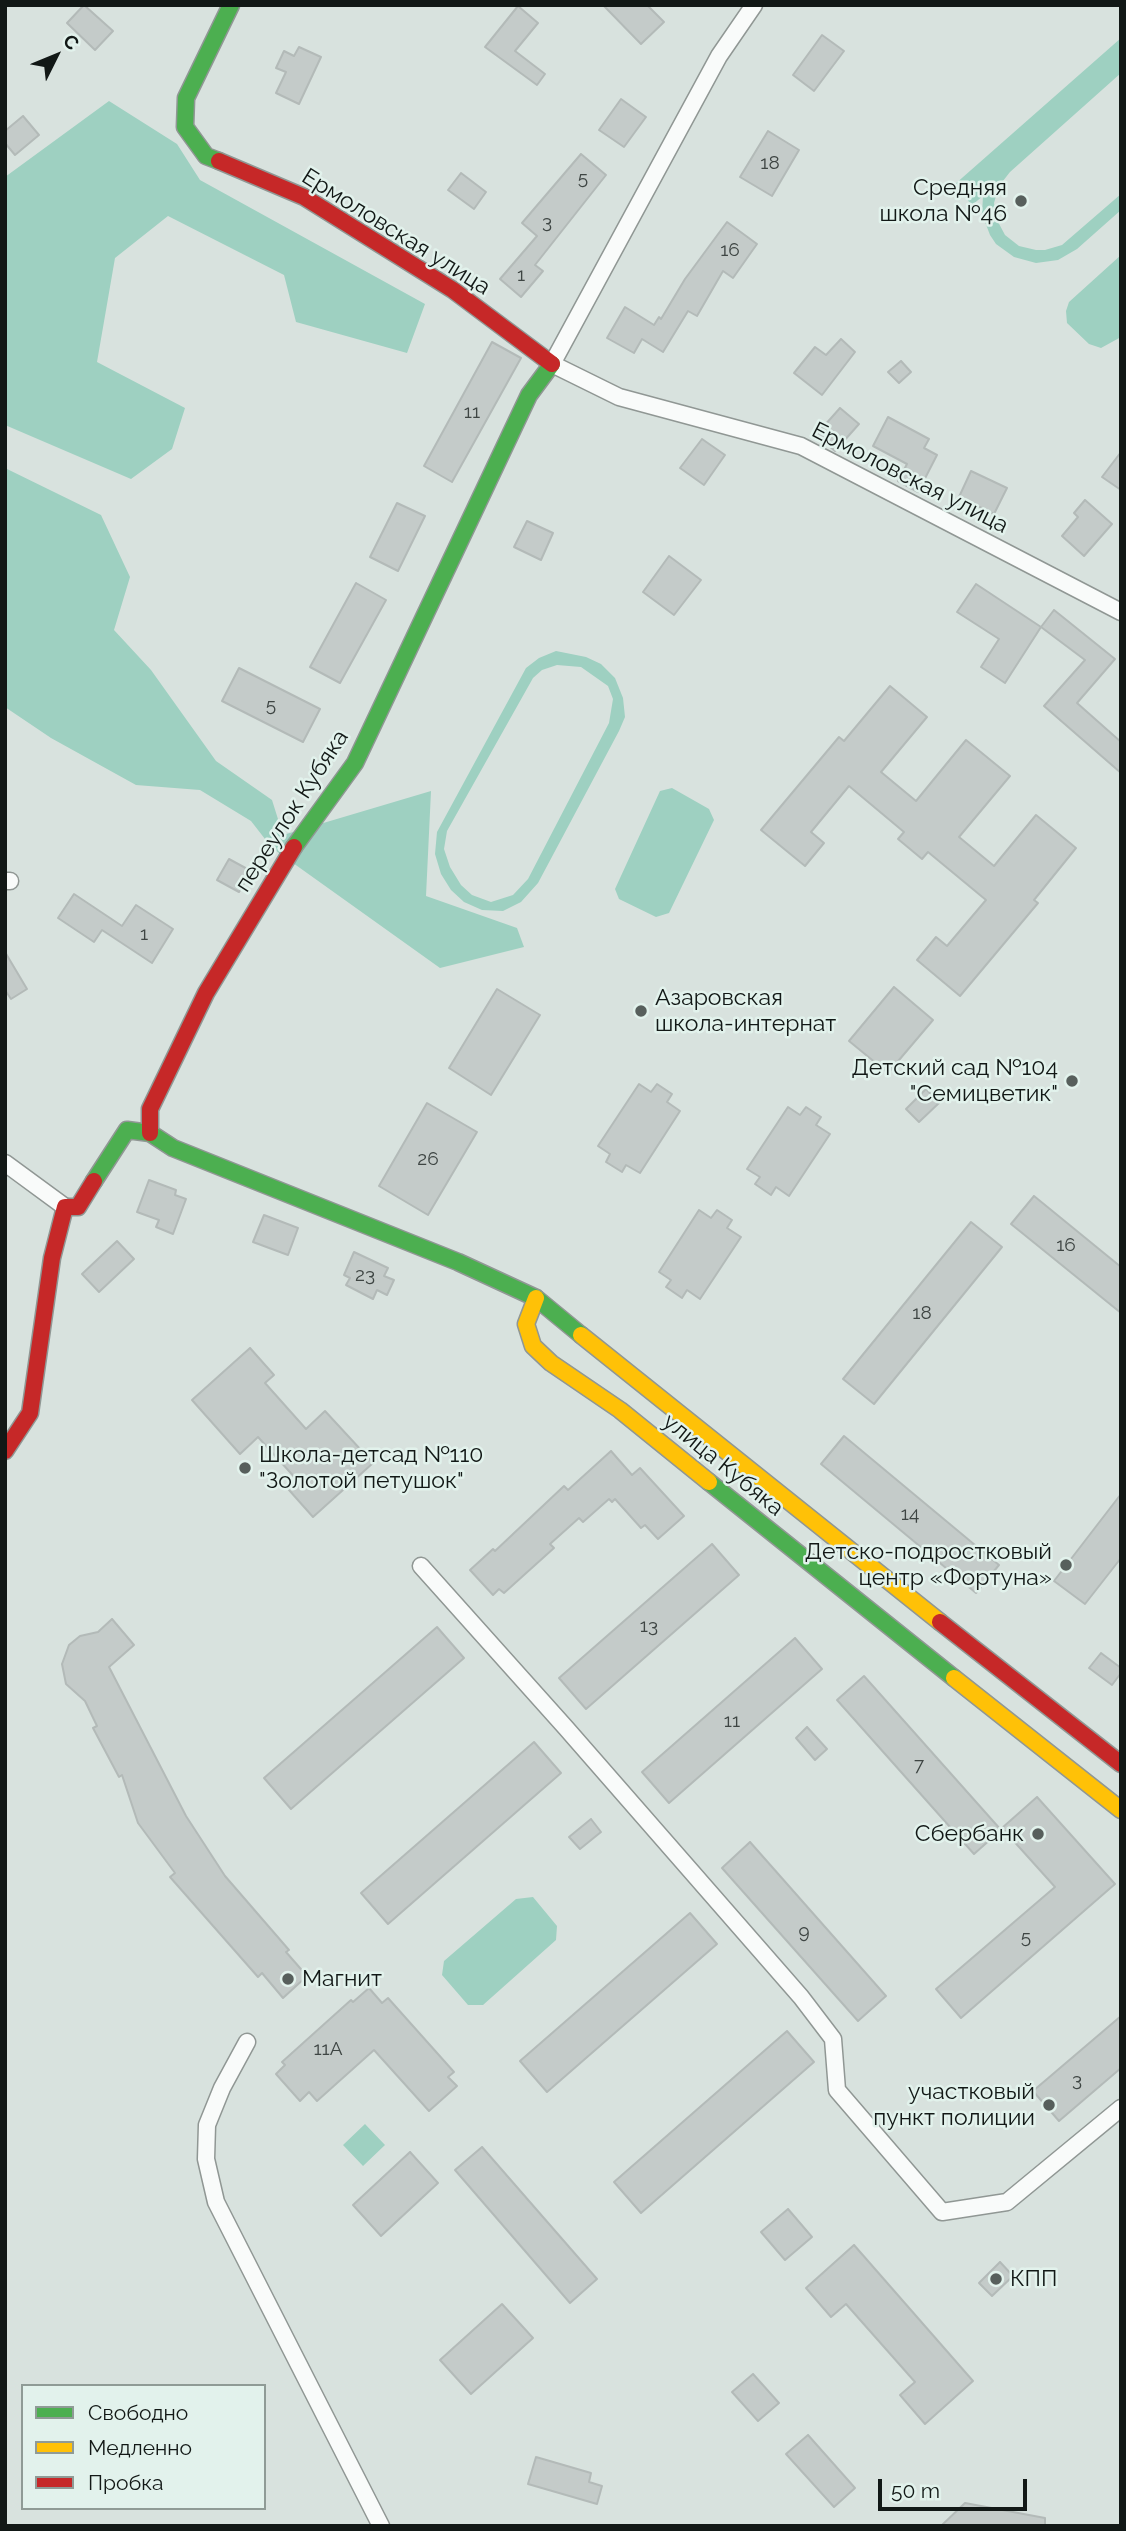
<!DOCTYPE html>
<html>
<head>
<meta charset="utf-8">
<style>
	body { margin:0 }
	#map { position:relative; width:1126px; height:2531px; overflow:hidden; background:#d8e2de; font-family:Raleway,sans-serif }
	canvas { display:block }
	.frame { position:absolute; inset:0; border:7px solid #121816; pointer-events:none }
	.legend { position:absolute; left:21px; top:2384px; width:245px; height:126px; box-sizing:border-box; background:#e2f2ec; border:2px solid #8f9b96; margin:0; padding:9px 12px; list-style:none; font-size:21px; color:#121816 }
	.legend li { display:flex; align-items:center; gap:14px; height:35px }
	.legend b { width:35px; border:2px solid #8f9b96 }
	.north { position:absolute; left:21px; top:21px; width:70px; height:70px; -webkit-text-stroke:5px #e2f2ec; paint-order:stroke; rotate:47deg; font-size:19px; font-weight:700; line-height:28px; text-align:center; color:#121816 }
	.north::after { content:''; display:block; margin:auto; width:24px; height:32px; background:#121816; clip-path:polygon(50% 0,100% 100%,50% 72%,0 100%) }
	.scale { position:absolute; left:878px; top:2479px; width:149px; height:32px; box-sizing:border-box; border:4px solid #121816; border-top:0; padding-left:9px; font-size:21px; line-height:24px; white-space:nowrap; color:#121816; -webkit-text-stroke:5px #e2f2ec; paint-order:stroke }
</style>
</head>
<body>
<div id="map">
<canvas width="1126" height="2531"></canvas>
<div class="frame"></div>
<ul class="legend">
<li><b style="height:9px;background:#4caf50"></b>Свободно</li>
<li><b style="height:9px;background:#ffc107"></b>Медленно</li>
<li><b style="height:9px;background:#c62828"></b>Пробка</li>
</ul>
<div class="north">С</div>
<div class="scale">50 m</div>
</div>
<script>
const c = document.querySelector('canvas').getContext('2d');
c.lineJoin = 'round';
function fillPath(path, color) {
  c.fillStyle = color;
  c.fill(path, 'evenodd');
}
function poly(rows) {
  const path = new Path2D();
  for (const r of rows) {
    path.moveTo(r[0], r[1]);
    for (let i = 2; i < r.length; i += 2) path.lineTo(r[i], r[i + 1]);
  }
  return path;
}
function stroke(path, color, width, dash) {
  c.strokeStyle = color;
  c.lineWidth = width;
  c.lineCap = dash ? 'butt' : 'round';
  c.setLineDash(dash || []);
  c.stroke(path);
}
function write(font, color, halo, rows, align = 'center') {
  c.font = font + ' Raleway,sans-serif';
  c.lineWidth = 5;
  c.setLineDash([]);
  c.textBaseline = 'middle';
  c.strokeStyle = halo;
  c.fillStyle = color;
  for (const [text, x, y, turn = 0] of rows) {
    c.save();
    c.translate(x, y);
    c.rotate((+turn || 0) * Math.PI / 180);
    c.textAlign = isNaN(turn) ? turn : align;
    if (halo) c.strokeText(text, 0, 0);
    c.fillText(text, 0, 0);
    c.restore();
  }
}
fillPath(poly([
	[1121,38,1121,73,1010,172,999,186,994,203,997,220,1005,235,1019,246,1036,250,1045,250,1062,245,1121,194,1121,210,1077,249,1058,260,1036,263,1014,257,996,244,990,235,982,214,983,196,972,205,954,185],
	[109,101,177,144,200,180,425,304,407,353,296,322,284,275,168,216,115,258,97,362,185,408,172,449,131,479,5,425,5,177],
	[1121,255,1121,337,1101,348,1089,344,1067,323,1066,311,1069,302],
	[5,468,101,515,130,577,114,630,151,670,216,761,272,800,283,835,431,791,426,896,517,928,524,947,440,968,272,848,251,821,200,790,136,785,51,738,5,707],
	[556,651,586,657,601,664,615,678,623,698,625,717,619,731,538,883,521,902,503,911,482,910,464,902,451,890,441,874,435,854,437,832,526,668,539,658],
	[557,665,581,667,608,686,613,699,609,723,528,879,513,895,491,902,472,895,461,885,450,867,444,849,447,831,533,678,542,670],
	[672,788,709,809,714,820,669,913,656,917,619,899,615,889,660,791],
	[533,1897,557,1926,556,1940,483,2005,468,2005,442,1975,444,1961,516,1899],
	[365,2124,385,2145,363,2166,343,2145]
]), '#9ed0c1');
const building = poly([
	[84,5,113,31,95,50,67,23,84,5],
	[603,5,647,5,664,22,641,44,603,5],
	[518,6,538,23,515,51,545,74,537,85,485,47,518,6],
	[822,35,844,51,814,91,793,75,822,35],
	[299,47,321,57,299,104,276,93,286,72,276,68,284,51,294,56,299,47],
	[621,99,646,117,624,147,599,130,621,99],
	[23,116,39,135,15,155,5,143,5,131,23,116],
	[768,131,799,150,772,196,740,177,768,131],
	[581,154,606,175,535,265,543,271,521,297,500,279,537,236,522,223,581,154],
	[461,173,486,192,474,209,448,190,461,173],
	[727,222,757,244,733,278,723,271,697,316,688,311,663,352,642,339,634,353,607,338,625,307,654,325,659,317,661,319,685,279,727,222],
	[841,339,855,352,822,395,794,373,815,347,826,355,841,339],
	[492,342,521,358,452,482,424,466,492,342],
	[901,361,911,372,899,383,888,372,901,361],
	[840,408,859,424,835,451,816,435,840,408],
	[888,417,929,439,924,448,937,455,918,492,898,481,907,464,873,446,888,417],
	[702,439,725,455,704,485,680,468,702,439],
	[1121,452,1121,490,1102,477,1121,452],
	[971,471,1007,488,994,514,959,497,971,471],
	[1085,500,1112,524,1084,556,1062,536,1078,517,1074,513,1085,500],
	[397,503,425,516,398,571,370,557,397,503],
	[527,521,553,533,541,560,514,547,527,521],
	[669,556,701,580,674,615,643,592,669,556],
	[356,583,386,600,340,683,310,667,356,583],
	[976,584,1041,627,1005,683,981,667,999,639,957,612,976,584],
	[1054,610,1115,659,1077,703,1121,742,1121,773,1044,706,1085,660,1041,627,1054,610],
	[239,668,320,709,303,742,222,701,239,668],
	[890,686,927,717,881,772,916,801,966,740,1010,776,959,837,994,866,1036,815,1076,848,1034,900,1038,903,960,996,917,960,936,937,947,946,986,900,928,852,922,859,898,839,904,832,849,786,811,832,824,843,805,866,761,830,839,737,844,741,890,686],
	[229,859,251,871,239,892,217,880,229,859],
	[74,894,122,926,136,905,173,929,152,963,102,930,94,942,58,918,74,894],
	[5,952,27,989,11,999,5,990,5,952],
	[894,987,933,1020,888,1073,849,1041,894,987],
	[497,989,540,1015,491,1095,449,1068,497,989],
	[639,1084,651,1092,657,1084,672,1094,667,1102,680,1111,640,1173,626,1165,622,1172,606,1162,610,1154,598,1146,639,1084],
	[926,1089,939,1103,919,1122,906,1109,926,1089],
	[427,1103,477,1132,428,1215,379,1186,427,1103],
	[788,1107,800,1115,806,1107,821,1117,816,1125,830,1134,789,1196,776,1187,771,1195,755,1184,760,1177,747,1169,788,1107],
	[149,1180,176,1190,175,1195,186,1199,173,1234,156,1227,159,1220,137,1212,149,1180],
	[1034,1196,1121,1267,1121,1313,1011,1224,1034,1196],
	[699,1210,711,1218,717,1210,732,1220,727,1228,741,1237,700,1299,687,1290,682,1298,666,1287,671,1280,659,1272,699,1210],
	[264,1215,298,1228,288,1255,253,1242,264,1215],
	[971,1222,1002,1247,874,1404,843,1379,971,1222],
	[117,1241,134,1259,99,1292,82,1274,117,1241],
	[354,1252,388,1268,384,1276,394,1280,387,1295,377,1290,373,1299,346,1285,350,1278,344,1275,354,1252],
	[250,1348,274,1375,265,1383,306,1429,325,1411,373,1463,313,1517,289,1490,298,1481,258,1437,240,1454,192,1400,250,1348],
	[844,1436,999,1565,976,1593,821,1464,844,1436],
	[611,1451,632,1475,640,1468,684,1516,658,1539,645,1525,641,1528,615,1499,612,1502,609,1499,583,1522,579,1518,550,1544,554,1548,504,1593,499,1589,493,1595,470,1570,493,1549,495,1551,564,1486,568,1490,611,1451],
	[1121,1494,1121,1558,1085,1604,1054,1581,1121,1494],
	[712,1544,739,1575,586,1709,559,1678,712,1544],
	[112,1619,134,1645,109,1667,186,1816,225,1876,289,1950,286,1952,307,1976,283,1998,262,1973,258,1977,170,1877,175,1873,138,1823,122,1775,119,1777,93,1728,97,1726,85,1701,66,1684,62,1664,69,1645,80,1636,98,1632,112,1619],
	[437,1627,464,1658,291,1809,264,1778,437,1627],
	[795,1638,822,1669,669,1803,642,1772,795,1638],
	[1101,1653,1121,1668,1121,1673,1112,1685,1089,1668,1101,1653],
	[864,1676,1001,1830,974,1854,837,1700,864,1676],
	[807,1727,827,1749,815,1760,796,1738,807,1727],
	[534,1742,561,1773,388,1924,361,1893,534,1742],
	[1037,1797,1115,1884,961,2018,936,1989,1055,1887,1002,1828,1037,1797],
	[591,1819,601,1832,580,1849,569,1837,591,1819],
	[750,1842,886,1996,858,2021,722,1868,750,1842],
	[690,1913,717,1944,547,2092,520,2061,690,1913],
	[369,1988,382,2003,388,1998,454,2072,448,2077,457,2086,429,2111,374,2050,317,2101,309,2092,300,2101,276,2074,285,2065,282,2062,351,2000,353,2002,369,1988],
	[1121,2016,1121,2068,1059,2121,1033,2091,1121,2016],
	[787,2031,814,2062,641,2213,614,2182,787,2031],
	[482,2147,597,2279,570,2303,455,2170,482,2147],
	[410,2152,438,2183,381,2236,353,2205,410,2152],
	[788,2209,812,2237,785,2260,761,2232,788,2209],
	[854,2245,973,2381,925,2424,900,2395,915,2382,846,2304,831,2317,806,2288,854,2245],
	[1000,2262,1013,2276,992,2296,979,2283,1000,2262],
	[502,2304,533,2338,471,2394,440,2360,502,2304],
	[753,2374,779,2403,758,2421,732,2392,753,2374],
	[808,2435,855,2488,834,2507,786,2454,808,2435],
	[536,2457,591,2473,589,2482,602,2486,597,2504,528,2484,536,2457],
	[965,2503,1045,2518,1045,2526,941,2526,965,2503]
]);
fillPath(building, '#c4cbc9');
stroke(building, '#b3bab8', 2);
const street = poly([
	[754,5,719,56,552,364,619,397,801,446,1121,612],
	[5,881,10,881],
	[5,1163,65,1207],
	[421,1566,566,1728,801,1997,833,2039,837,2090,942,2212,1007,2202,1121,2108],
	[247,2042,222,2088,207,2125,206,2159,216,2202,381,2526]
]);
const fast = poly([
	[219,161,206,156,185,127,186,98,231,5],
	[294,847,355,763,529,395,552,364],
	[94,1181,127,1130,150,1133,173,1148,458,1262,536,1298,581,1335],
	[709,1482,954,1678]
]);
const slow = poly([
	[536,1298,526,1324,533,1346,551,1363,620,1410,709,1482],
	[581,1335,940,1622],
	[954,1678,1121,1810]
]);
const jam = poly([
	[219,161,304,197,453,290,552,364],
	[150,1133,150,1109,206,993,294,847],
	[5,1451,30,1413,52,1258,65,1207,78,1207,94,1181],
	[940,1622,1121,1764]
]);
stroke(street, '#909794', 19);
stroke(fast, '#909794', 19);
stroke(slow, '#909794', 19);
stroke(jam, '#909794', 19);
stroke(street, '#f9fbfa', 16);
stroke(fast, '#4caf50', 16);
stroke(slow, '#ffc107', 16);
stroke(jam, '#c62828', 16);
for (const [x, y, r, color] of [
	[1021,201,7,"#575f5c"],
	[641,1011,7,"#575f5c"],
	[1072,1081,7,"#575f5c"],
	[245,1468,7,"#575f5c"],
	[1066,1565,7,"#575f5c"],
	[1038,1834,7,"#575f5c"],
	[288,1979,7,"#575f5c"],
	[1049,2105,7,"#575f5c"],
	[996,2279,7,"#575f5c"]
]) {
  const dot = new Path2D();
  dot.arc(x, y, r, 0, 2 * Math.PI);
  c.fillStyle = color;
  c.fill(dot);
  stroke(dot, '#e2f2ec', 2.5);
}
write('19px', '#3e4543', null, [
	["18",770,163],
	["5",583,178],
	["3",547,222],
	["16",730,250],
	["1",521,275],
	["11",472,412],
	["5",271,705],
	["1",144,934],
	["26",428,1159],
	["16",1066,1245],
	["23",365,1275],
	["18",922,1313],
	["14",910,1514],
	["13",649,1626],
	["11",732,1721],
	["7",919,1765],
	["9",804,1932],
	["5",1026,1937],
	["11А",328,2049],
	["3",1077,2080]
]);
write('23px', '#121816', '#e2f2ec', [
	["Средняя",1007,188],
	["школа №46",1007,214],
	["Азаровская",655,998,"left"],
	["школа-интернат",655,1024,"left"],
	["Детский сад №104",1058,1068],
	["\"Семицветик\"",1058,1094],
	["Школа-детсад №110",259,1455,"left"],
	["\"Золотой петушок\"",259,1481,"left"],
	["Детско-подростковый",1052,1552],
	["центр «Фортуна»",1052,1578],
	["Сбербанк",1024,1834],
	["Магнит",302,1979,"left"],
	["участковый",1035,2092],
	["пункт полиции",1035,2118],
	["КПП",1010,2279,"left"]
], 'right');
write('23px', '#121816', '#e2f2ec', [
	["Ермоловская улица",396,232,32],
	["Ермоловская улица",910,478,27],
	["переулок Кубяка",292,811,-57],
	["улица Кубяка",723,1465,39]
]);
</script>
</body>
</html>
